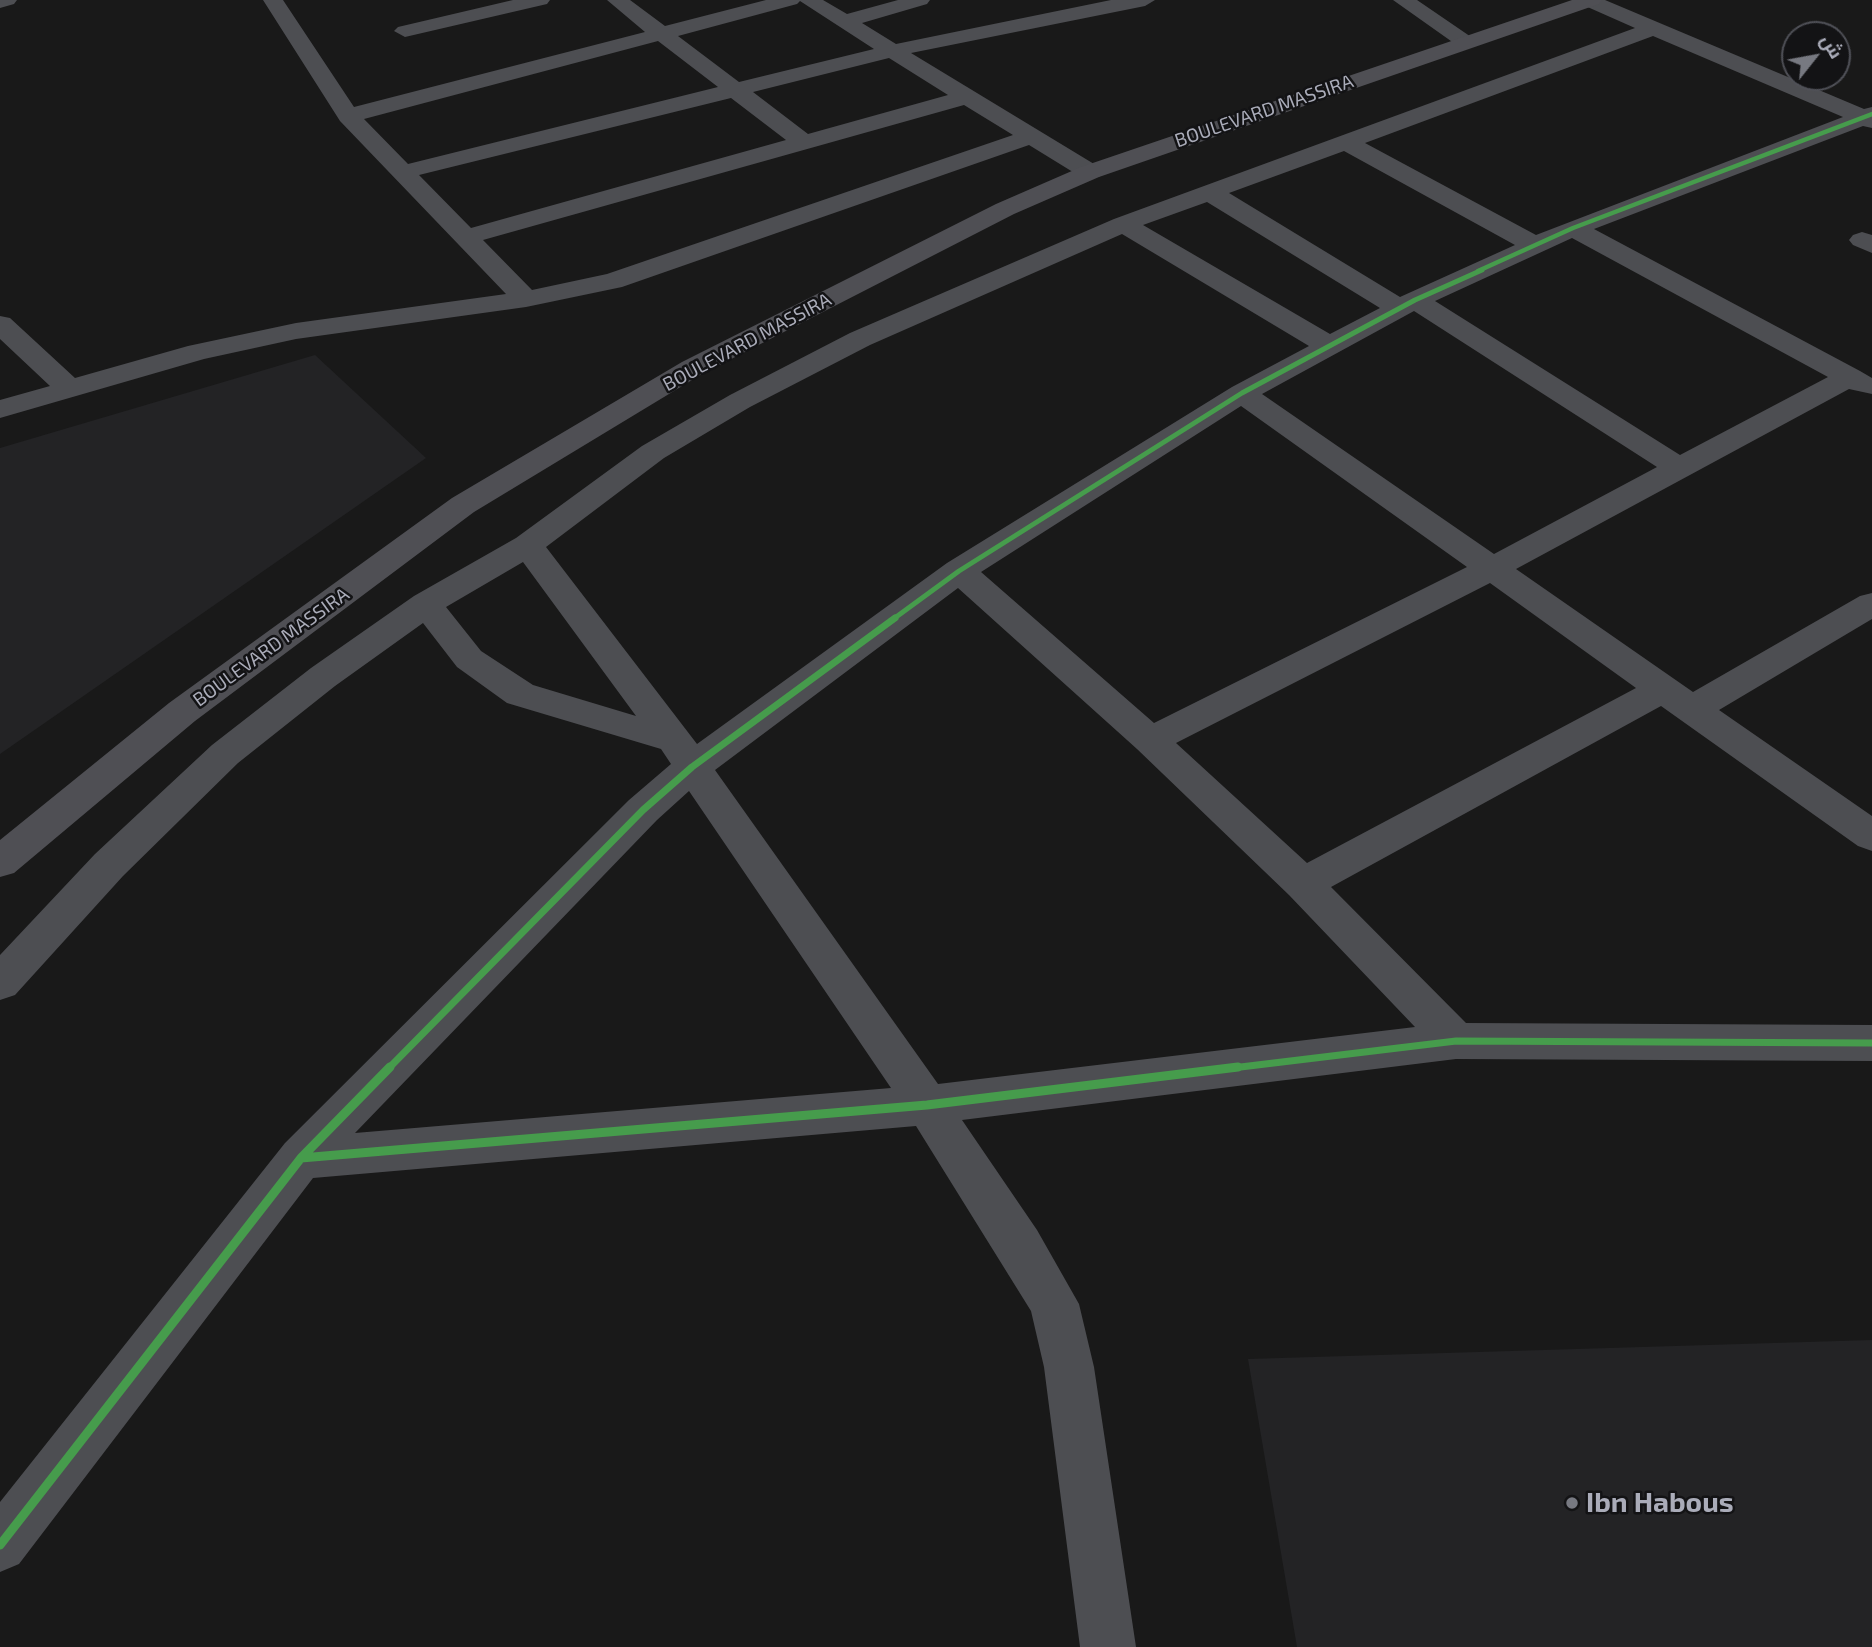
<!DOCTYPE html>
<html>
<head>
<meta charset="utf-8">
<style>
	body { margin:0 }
	#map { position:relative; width:1872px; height:1647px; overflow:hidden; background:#191919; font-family:"Exo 2",Cairo,sans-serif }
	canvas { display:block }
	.north { position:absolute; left:1781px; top:21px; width:70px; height:70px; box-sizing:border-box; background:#131315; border:2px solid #4f5057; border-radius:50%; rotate:59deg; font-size:19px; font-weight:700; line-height:28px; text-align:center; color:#aaacb9 }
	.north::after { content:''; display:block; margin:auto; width:24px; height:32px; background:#777981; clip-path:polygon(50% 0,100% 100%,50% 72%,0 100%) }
</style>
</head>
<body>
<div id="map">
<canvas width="1872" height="1647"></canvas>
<div class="north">ش</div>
</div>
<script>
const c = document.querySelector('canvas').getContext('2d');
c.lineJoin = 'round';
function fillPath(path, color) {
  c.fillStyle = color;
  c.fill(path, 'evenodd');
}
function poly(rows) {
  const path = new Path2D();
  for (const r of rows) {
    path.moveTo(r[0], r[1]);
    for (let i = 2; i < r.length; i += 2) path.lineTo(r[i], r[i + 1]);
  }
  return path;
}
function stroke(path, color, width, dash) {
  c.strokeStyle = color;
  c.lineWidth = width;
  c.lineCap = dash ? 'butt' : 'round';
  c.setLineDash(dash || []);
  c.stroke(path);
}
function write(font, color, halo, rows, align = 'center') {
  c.font = font + ' "Exo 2",sans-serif';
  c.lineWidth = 5;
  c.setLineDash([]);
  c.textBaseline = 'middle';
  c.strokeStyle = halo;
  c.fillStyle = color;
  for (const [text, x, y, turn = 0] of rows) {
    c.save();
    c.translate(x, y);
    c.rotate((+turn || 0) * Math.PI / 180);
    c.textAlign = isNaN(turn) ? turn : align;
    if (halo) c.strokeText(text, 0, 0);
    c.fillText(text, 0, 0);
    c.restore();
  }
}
fillPath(poly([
	[315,355,426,458,0,754,0,448],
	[1872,1340,1872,1647,1297,1647,1248,1359]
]), '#232325');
fillPath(poly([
	[0,0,17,0,14,4,0,8,0,0],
	[263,0,283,0,354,107,645,32,607,0,630,0,665,26,766,0,823,0,847,14,898,0,930,0,927,4,862,23,896,44,1111,0,1155,0,1145,6,911,53,1099,167,1102,172,1099,177,1081,177,1029,145,622,287,526,307,296,339,204,359,0,418,0,400,50,386,0,339,0,316,10,318,75,378,188,346,296,323,506,294,340,121,263,0],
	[800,1,874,49,739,82,678,36,797,4,800,1],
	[658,41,718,87,408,164,364,119,658,41],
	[889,58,948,95,808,134,753,92,889,58],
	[731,98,786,140,471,228,419,175,731,98],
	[964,105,1013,135,607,274,532,290,483,240,964,105],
	[513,0,550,0,547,4,405,37,394,31,398,27,513,0],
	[1393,0,1417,0,1477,41,1474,46,1458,46,1393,0],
	[1580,0,1605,0,1864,109,1872,107,1872,128,1863,126,1594,229,1860,371,1872,378,1872,394,1849,389,1516,569,1693,692,1860,596,1872,593,1872,619,1719,710,1872,816,1872,851,1858,846,1661,706,1331,887,1466,1023,1872,1025,1872,1061,1456,1059,962,1120,1037,1230,1079,1304,1094,1367,1136,1647,1080,1647,1044,1367,1031,1311,916,1126,313,1178,19,1564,0,1572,0,1502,285,1143,629,800,671,764,661,749,507,703,457,667,423,623,335,686,238,763,123,876,15,995,0,1000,0,955,95,854,212,745,311,668,414,596,516,538,642,446,730,395,850,333,1114,219,1635,28,1583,5,1580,0],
	[1653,36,1843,117,1536,235,1365,143,1653,36],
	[1344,151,1515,245,1400,297,1229,193,1344,151],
	[1207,202,1380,308,1330,334,1143,225,1207,202],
	[1122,234,1309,346,1232,387,947,563,697,744,546,547,664,458,750,407,870,345,1122,234],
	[1572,238,1828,377,1680,455,1435,301,1572,238],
	[1414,311,1657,467,1494,554,1262,394,1414,311],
	[1241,406,1467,567,1154,723,981,572,1241,406],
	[523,562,636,716,533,685,481,651,446,607,523,562],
	[1490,583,1636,688,1307,863,1176,743,1490,583],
	[958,588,1137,749,1289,895,1415,1027,938,1084,715,770,958,588],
	[689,791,891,1088,355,1133,657,820,689,791],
	[1862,232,1872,235,1872,253,1853,245,1849,240,1853,235,1862,232]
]), '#4d4e52');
fillPath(poly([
	[1572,0,1602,0,1599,4,1099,177,1014,214,702,374,474,512,195,721,14,873,0,877,0,840,169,703,452,498,682,362,996,204,1081,167,1572,0]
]), '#4f4f54');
stroke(poly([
	[1478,271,1573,228,1872,114]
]), '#469c4c', 4.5);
stroke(poly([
	[892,620,959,571,1242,393,1415,300,1482,270]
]), '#469c4c', 5);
stroke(poly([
	[388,1069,643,810,692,767,895,618],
	[1224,1069,1456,1041,1872,1043]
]), '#469c4c', 7);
stroke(poly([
	[301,1158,927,1105,1238,1067],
	[0,1545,301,1158,390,1067]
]), '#469c4c', 9);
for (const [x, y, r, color] of [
	[1572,1503,7,"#777981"]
]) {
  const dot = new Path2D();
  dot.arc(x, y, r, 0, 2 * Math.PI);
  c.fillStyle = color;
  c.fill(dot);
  stroke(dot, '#131315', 2.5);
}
write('19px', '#aaacb9', '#131315', [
	["BOULEVARD MASSIRA",1264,111,-19],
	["BOULEVARD MASSIRA",747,342,-28],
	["BOULEVARD MASSIRA",271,647,-36]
]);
write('bold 28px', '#aaacb9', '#131315', [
	["Ibn Habous",1586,1503]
], 'left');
</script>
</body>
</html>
